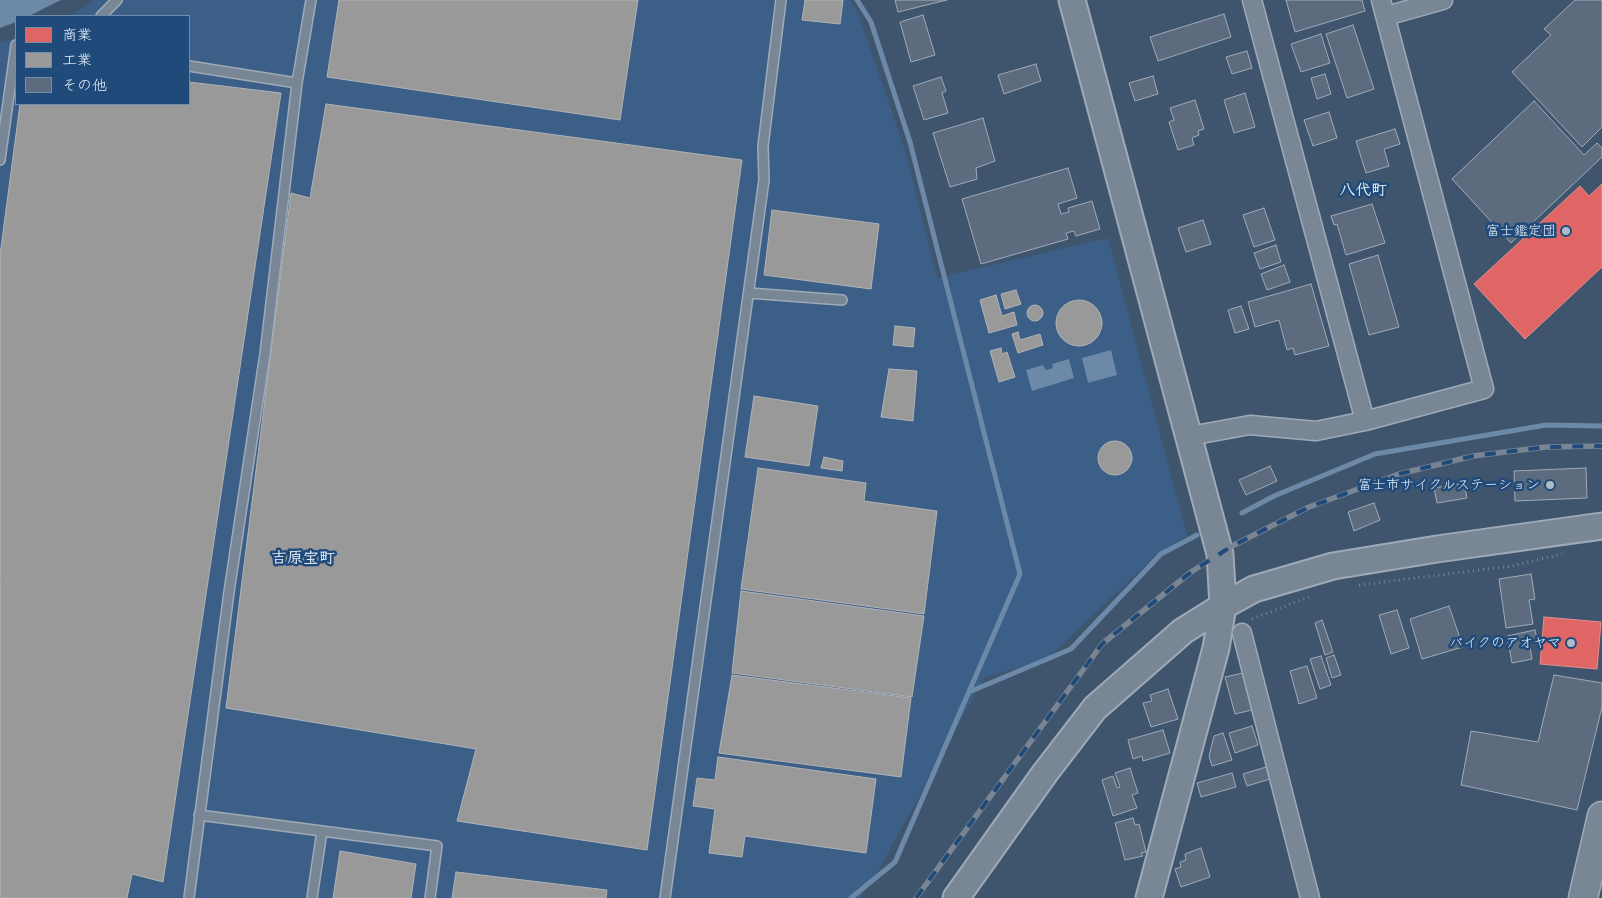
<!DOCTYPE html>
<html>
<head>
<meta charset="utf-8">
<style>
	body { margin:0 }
	#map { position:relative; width:1602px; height:898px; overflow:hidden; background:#3f556e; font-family:Sriracha,"Klee One",sans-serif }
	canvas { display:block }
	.legend { position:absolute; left:15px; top:15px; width:175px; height:90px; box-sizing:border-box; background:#1f4a7a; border:1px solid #6f8dac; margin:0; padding:6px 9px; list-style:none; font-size:15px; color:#e8f1f8 }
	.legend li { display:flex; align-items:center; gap:10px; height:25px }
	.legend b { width:25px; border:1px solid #6f8dac }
</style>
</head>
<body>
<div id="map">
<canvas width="1602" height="898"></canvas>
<ul class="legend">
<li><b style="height:14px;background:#e06666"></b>商業</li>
<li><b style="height:14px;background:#999"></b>工業</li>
<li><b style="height:14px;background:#5c6c7e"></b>その他</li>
</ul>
</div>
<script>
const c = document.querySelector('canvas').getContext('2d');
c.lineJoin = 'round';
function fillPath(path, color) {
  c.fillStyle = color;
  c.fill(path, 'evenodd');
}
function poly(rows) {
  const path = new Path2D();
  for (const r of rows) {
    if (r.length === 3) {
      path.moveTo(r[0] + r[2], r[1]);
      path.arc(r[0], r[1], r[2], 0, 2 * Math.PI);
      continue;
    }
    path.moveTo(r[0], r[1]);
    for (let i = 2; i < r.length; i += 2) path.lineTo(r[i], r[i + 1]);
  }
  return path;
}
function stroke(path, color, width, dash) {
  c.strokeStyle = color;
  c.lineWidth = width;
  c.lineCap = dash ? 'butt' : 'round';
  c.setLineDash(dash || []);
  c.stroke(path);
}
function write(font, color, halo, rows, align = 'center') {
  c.font = font + ' Sriracha,"Klee One",sans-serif';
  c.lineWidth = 5;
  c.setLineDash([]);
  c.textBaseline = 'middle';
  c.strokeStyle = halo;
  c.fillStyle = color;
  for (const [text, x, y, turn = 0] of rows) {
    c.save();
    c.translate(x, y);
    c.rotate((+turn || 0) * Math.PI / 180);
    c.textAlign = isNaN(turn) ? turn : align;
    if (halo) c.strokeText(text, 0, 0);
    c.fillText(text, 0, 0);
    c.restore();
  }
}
fillPath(poly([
	[94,0,849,0,859,15,906,154,937,278,1108,238,1187,536,1156,555,1047,659,984,678,882,864,860,898,0,898,0,43,16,38,16,104,189,104,189,16,71,16]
]), '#3b5f87');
fillPath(poly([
	[0,0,61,0,29,16,16,16,16,22,0,28],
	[1111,350,1117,375,1088,383,1082,358],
	[1069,359,1074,378,1032,391,1026,370,1043,365,1046,370,1053,368,1052,364]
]), '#6c89a7');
const shops = poly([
	[1602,184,1602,267,1525,339,1474,284,1580,186,1589,196,1602,184],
	[1544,617,1601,622,1597,669,1540,664,1544,617]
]);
fillPath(shops, '#e06666');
stroke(shops, '#e29092', 1);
const industry = poly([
	[339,0,638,0,620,120,327,77,339,0],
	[805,0,843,0,840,24,802,20,805,0],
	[189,82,281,93,163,882,132,874,127,898,0,898,0,255,20,104,189,104,189,82],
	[326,104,742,160,647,850,457,821,476,749,226,708,291,193,310,198,326,104],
	[772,210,879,224,871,289,764,275,772,210],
	[1016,290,1021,304,1005,309,1001,294,1016,290],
	[996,295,1002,316,1014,312,1017,325,989,333,980,300,996,295],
	[1079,323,23],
	[1035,313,8],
	[895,326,915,328,913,347,893,345,895,326],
	[1018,332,1020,340,1040,334,1043,345,1018,353,1012,334,1018,332],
	[1001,348,1002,354,1007,352,1015,377,999,382,990,351,1001,348],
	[889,369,917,371,913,421,881,417,889,369],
	[754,396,818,406,809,466,745,457,754,396],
	[1115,458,17],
	[824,457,843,461,842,471,821,468,824,457],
	[758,468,866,483,864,501,937,511,924,614,741,589,758,468],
	[741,591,924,616,912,697,732,673,741,591],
	[732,675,911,698,901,777,719,753,732,675],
	[718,757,876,779,866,853,745,836,742,857,709,853,715,809,693,806,697,778,715,780,718,757],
	[340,851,416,864,411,898,333,898,340,851],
	[456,872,607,890,606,898,452,898,456,872]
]);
fillPath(industry, '#999');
stroke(industry, '#b1b3b6', 1);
stroke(poly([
	[1242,513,1274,496,1375,454,1546,425,1602,426],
	[969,692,1071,649,1161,554,1197,535],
	[851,898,895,862,1020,574,910,142,871,22,857,0]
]), '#6c89a7', 5);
const building = poly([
	[895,0,947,0,898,12,895,0],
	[1286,0,1362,0,1365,11,1295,32,1286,0],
	[1575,0,1602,0,1602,127,1582,147,1512,72,1551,35,1544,29,1575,0],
	[1224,14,1231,37,1158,61,1150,37,1224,14],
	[923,15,935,55,911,62,900,22,923,15],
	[1353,25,1374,89,1347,98,1326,34,1353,25],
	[1321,34,1330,63,1301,72,1291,44,1321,34],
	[1247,51,1252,68,1232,74,1226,57,1247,51],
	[1036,64,1041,81,1004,94,998,75,1036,64],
	[1325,74,1331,94,1317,99,1311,78,1325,74],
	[1153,76,1158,94,1135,101,1129,83,1153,76],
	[941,77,946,91,942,93,948,113,924,120,913,86,941,77],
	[1245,93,1255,127,1234,133,1224,100,1245,93],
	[1195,100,1204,129,1198,131,1199,135,1192,138,1194,145,1178,150,1169,122,1174,120,1170,108,1195,100],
	[1534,101,1584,155,1597,143,1602,148,1602,157,1511,243,1452,179,1534,101],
	[1329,112,1337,138,1313,146,1304,120,1329,112],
	[983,118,995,161,976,168,977,179,950,187,933,133,983,118],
	[1395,129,1400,144,1384,149,1389,166,1366,173,1356,141,1395,129],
	[1068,168,1077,198,1058,204,1061,214,1069,212,1068,208,1092,201,1100,229,1076,236,1074,231,1066,233,1068,239,981,264,962,199,1068,168],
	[1372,204,1385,243,1346,255,1337,224,1334,225,1331,216,1372,204],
	[1264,208,1275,240,1254,247,1243,215,1264,208],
	[1203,220,1211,244,1186,252,1178,228,1203,220],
	[1276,245,1281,262,1260,269,1254,253,1276,245],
	[1378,255,1399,327,1369,335,1349,264,1378,255],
	[1284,265,1290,282,1267,290,1261,274,1284,265],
	[1311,284,1329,346,1295,355,1293,348,1287,350,1279,320,1255,327,1248,302,1311,284],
	[1241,306,1249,329,1235,333,1228,310,1241,306],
	[1270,466,1277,481,1246,495,1239,480,1270,466],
	[1586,468,1587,498,1515,501,1514,471,1586,468],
	[1464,483,1467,498,1437,503,1434,488,1464,483],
	[1374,503,1380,520,1354,531,1348,512,1374,503],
	[1531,574,1535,599,1529,600,1533,624,1506,628,1499,579,1531,574],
	[1449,606,1463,647,1422,659,1410,619,1449,606],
	[1397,610,1409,648,1391,654,1379,615,1397,610],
	[1322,620,1333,652,1325,655,1315,623,1322,620],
	[1535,630,1537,639,1529,641,1532,659,1512,663,1507,636,1535,630],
	[1334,655,1341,675,1332,678,1326,658,1334,655],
	[1321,656,1331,685,1320,689,1310,659,1321,656],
	[1307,666,1317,698,1299,704,1290,671,1307,666],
	[1243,673,1252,710,1235,714,1225,677,1243,673],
	[1554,675,1602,683,1602,707,1577,810,1461,785,1471,731,1538,742,1554,675],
	[1168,689,1178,719,1151,727,1143,703,1152,701,1150,695,1168,689],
	[1252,726,1258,745,1235,753,1229,733,1252,726],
	[1163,730,1170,753,1143,761,1142,756,1133,759,1128,740,1163,730],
	[1223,733,1232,760,1212,766,1209,756,1214,736,1223,733],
	[1266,767,1270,779,1247,786,1243,774,1266,767],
	[1130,768,1138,793,1132,795,1137,808,1113,816,1102,780,1113,776,1117,788,1120,787,1115,773,1130,768],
	[1232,773,1236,787,1201,797,1197,783,1232,773],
	[1133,818,1135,825,1139,824,1146,852,1141,853,1143,856,1125,860,1115,823,1133,818],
	[1201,848,1210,877,1181,887,1175,869,1181,867,1180,862,1186,860,1185,854,1201,848]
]);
fillPath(building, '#5c6c7e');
stroke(building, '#9faab7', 1);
const lane = poly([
	[101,16,117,0],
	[189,66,297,83],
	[0,160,16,45],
	[749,293,842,300],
	[199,815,437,846,430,898],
	[189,898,229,592,265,354,297,83,311,0],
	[312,898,322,831],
	[665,898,764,180,763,146,781,0]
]);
const street = poly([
	[1252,0,1365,421],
	[1386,16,1443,0],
	[1190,436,1250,425,1316,431,1365,421,1484,389,1381,0],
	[1242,633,1310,898]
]);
const secondary = poly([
	[1072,0,1220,554,1223,606,1216,648,1149,898],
	[956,898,1045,773,1095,708,1183,631,1223,606,1254,589,1333,566,1437,549,1602,526]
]);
const highway = poly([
	[1583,898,1602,816]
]);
stroke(lane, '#9faab7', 12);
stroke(street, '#9faab7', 21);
stroke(secondary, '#9faab7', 29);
stroke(highway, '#9faab7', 31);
stroke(poly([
	[1359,585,1512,566,1562,554],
	[1252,619,1309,597]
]), '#798592', 3, [1, 4]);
stroke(lane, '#798695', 9);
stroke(street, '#798695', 18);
stroke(secondary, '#798695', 25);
stroke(highway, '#798695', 28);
const rail = poly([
	[916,898,1102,644,1191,572,1232,546,1309,507,1399,474,1473,456,1546,447,1602,446]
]);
stroke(rail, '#798592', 5.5);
stroke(rail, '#1f4a7a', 4, [11]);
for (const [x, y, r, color] of [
	[1566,231,5,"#adbac8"],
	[1550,485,5,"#adbac8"],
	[1571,643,5,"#adbac8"]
]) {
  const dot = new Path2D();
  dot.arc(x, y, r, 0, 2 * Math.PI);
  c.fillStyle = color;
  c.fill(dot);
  stroke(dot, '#1f4a7a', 2);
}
write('14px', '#e8f1f8', '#1f4a7a', [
	["富士鑑定団",1556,231],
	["富士市サイクルステーション",1540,485],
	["バイクのアオヤマ",1561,643]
], 'right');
write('bold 16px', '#e8f1f8', '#1f4a7a', [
	["八代町",1363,191],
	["吉原宝町",303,559]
]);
</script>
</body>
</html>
